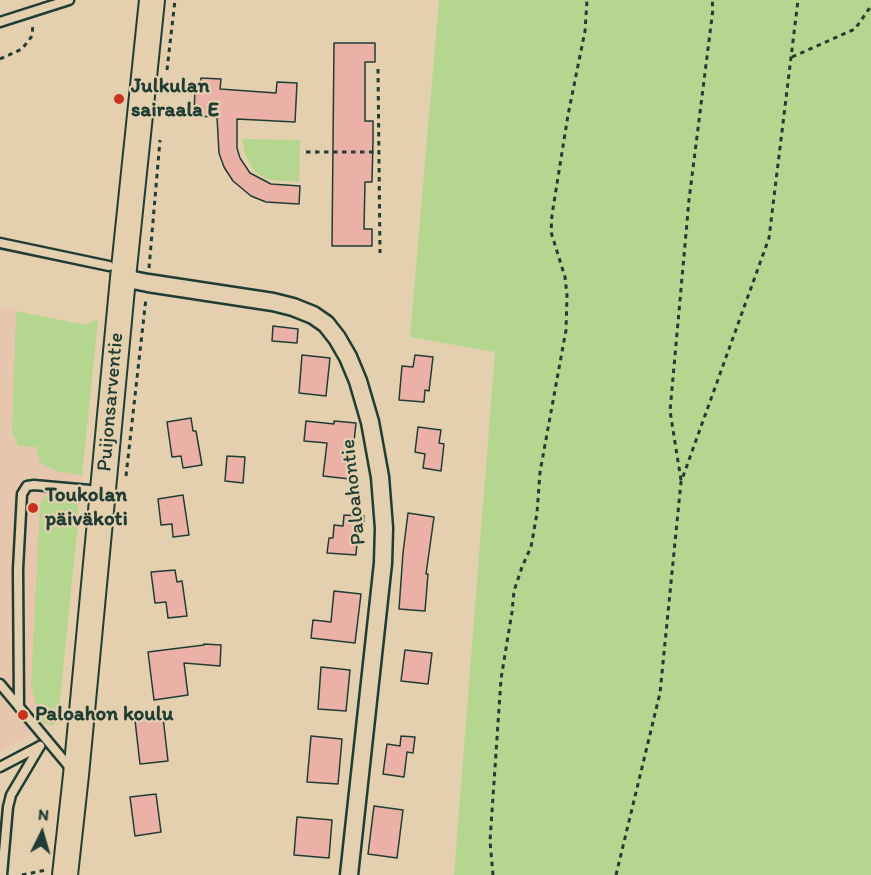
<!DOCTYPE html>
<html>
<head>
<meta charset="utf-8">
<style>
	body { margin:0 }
	#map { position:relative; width:871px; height:875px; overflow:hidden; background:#e4cfae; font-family:Itim,sans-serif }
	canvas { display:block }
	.north { position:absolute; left:12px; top:803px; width:60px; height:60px; -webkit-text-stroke:4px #e4cfae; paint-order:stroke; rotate:5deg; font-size:16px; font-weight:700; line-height:24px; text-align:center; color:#1f3d34 }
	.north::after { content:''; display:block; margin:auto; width:21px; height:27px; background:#1f3d34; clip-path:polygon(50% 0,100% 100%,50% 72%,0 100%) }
</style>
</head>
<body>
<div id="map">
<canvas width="871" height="875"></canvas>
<div class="north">N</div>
</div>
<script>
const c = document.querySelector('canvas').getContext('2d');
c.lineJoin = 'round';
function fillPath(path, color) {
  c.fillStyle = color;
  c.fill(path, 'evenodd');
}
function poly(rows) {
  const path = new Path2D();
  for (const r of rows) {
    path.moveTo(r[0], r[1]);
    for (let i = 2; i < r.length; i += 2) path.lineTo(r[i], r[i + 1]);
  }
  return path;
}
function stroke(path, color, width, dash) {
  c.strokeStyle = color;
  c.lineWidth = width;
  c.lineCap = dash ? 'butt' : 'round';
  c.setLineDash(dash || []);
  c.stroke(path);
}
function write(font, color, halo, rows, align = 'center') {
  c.font = font + ' Itim,sans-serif';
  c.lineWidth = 4.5;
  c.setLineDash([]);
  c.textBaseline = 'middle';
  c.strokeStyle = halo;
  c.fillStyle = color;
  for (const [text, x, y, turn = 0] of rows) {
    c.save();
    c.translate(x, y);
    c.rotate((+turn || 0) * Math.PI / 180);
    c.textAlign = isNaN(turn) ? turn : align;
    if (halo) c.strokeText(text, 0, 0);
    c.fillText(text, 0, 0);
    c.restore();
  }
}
fillPath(poly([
	[0,307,16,311,12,431,18,446,37,447,40,463,56,471,82,475,79,513,77,502,48,703,46,726,0,752]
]), '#e6c6ac');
fillPath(poly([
	[439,0,871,0,871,875,454,875,495,352,410,337],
	[242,139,300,140,299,182,272,180,265,178,258,174,253,169,245,154],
	[16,311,86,325,98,319,82,475,56,471,40,463,36,447,18,446,12,431],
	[45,496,67,496,77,502,79,513,58,719,52,726,42,722,31,687,40,504]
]), '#b5d68f');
const building = poly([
	[334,43,375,43,375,62,365,62,365,121,373,121,373,140,372,182,365,182,364,229,372,229,372,246,332,246,334,43],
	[201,78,221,79,220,89,276,93,277,82,297,83,295,122,237,119,237,148,240,158,250,173,271,184,300,186,299,204,266,202,251,196,233,181,224,167,219,153,217,117,194,116,195,88,200,89,201,78],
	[273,326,298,329,297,343,272,341,273,326],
	[302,355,330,358,326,396,299,393,302,355],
	[415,355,433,357,429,391,425,390,424,402,399,400,402,366,413,367,415,355],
	[191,418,193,431,196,431,202,465,183,468,181,456,172,457,167,422,191,418],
	[306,421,334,424,334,421,356,423,350,479,323,476,327,443,304,441,306,421],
	[418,427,441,430,439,443,444,444,441,471,423,468,425,454,415,452,418,427],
	[227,456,245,457,243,483,225,481,227,456],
	[183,495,189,535,173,537,172,524,161,525,158,499,183,495],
	[408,513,434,517,426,574,428,574,425,611,399,609,403,553,408,513],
	[344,515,364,516,363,530,358,530,356,555,327,553,329,538,333,538,334,525,343,526,344,515],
	[175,570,177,582,182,581,187,616,168,618,166,602,155,603,151,572,175,570],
	[334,591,361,594,355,643,311,638,313,620,331,622,334,591],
	[204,644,221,645,220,666,184,663,188,695,154,700,148,652,204,645,204,644],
	[405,650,432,653,428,684,401,681,405,650],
	[321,667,350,670,346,711,318,709,321,667],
	[163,717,168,761,140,764,135,720,163,717],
	[311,736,342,739,338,784,307,782,311,736],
	[401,736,415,737,413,753,407,752,404,777,383,774,387,744,400,746,401,736],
	[156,794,161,832,135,836,130,797,156,794],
	[374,806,403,810,397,858,368,854,374,806],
	[297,817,332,820,329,858,294,855,297,817]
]);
fillPath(building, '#ebb1a7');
stroke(building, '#1f3d34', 1.5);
const lane = poly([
	[0,22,69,0],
	[0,243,109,266],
	[0,684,72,770],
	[19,707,18,569,22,494,27,486,34,485,101,491],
	[0,767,40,746],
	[2,875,8,807,11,795,40,746]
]);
const street = poly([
	[123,278,148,283,273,302,293,307,313,315,326,324,337,338,348,357,358,381,370,422,380,477,384,528,383,563,349,875]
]);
const secondary = poly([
	[65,875,76,775,123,278,152,0]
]);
stroke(lane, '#1f3d34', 13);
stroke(street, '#1f3d34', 21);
stroke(secondary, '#1f3d34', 28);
stroke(poly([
	[792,57,855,29,871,6],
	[0,59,22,49,32,36,33,23],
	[378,69,380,253],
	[167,70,175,0],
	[306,152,379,152],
	[149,268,160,140],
	[126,476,146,298],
	[681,480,670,411,689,200,713,9,712,0],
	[22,875,46,870],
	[493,875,490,841,501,679,512,612,514,591,522,567,531,547,537,513,540,472,566,330,567,295,565,277,551,232,552,215,568,115,585,31,587,0],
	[616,875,660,693,681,482,769,238,798,0]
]), '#1f3d34', 3, [4.5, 4.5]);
stroke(lane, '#e4cfae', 8);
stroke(street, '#e4cfae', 16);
stroke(secondary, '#e4cfae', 24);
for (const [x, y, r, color] of [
	[119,99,6,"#c8321e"],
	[33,508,6,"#c8321e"],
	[23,715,6,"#c8321e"]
]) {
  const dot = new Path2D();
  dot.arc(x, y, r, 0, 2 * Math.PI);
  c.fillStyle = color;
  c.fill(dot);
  stroke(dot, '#e4cfae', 2);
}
write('bold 21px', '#1f3d34', '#e4cfae', [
	["Julkulan",131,87],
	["sairaala E",131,111],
	["Toukolan",45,496],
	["päiväkoti",45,520],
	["Paloahon koulu",35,715]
], 'left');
write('21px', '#1f3d34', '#e4cfae', [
	["Puijonsarventie",111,402,-85],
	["Paloahontie",354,492,-96]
]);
</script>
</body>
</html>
